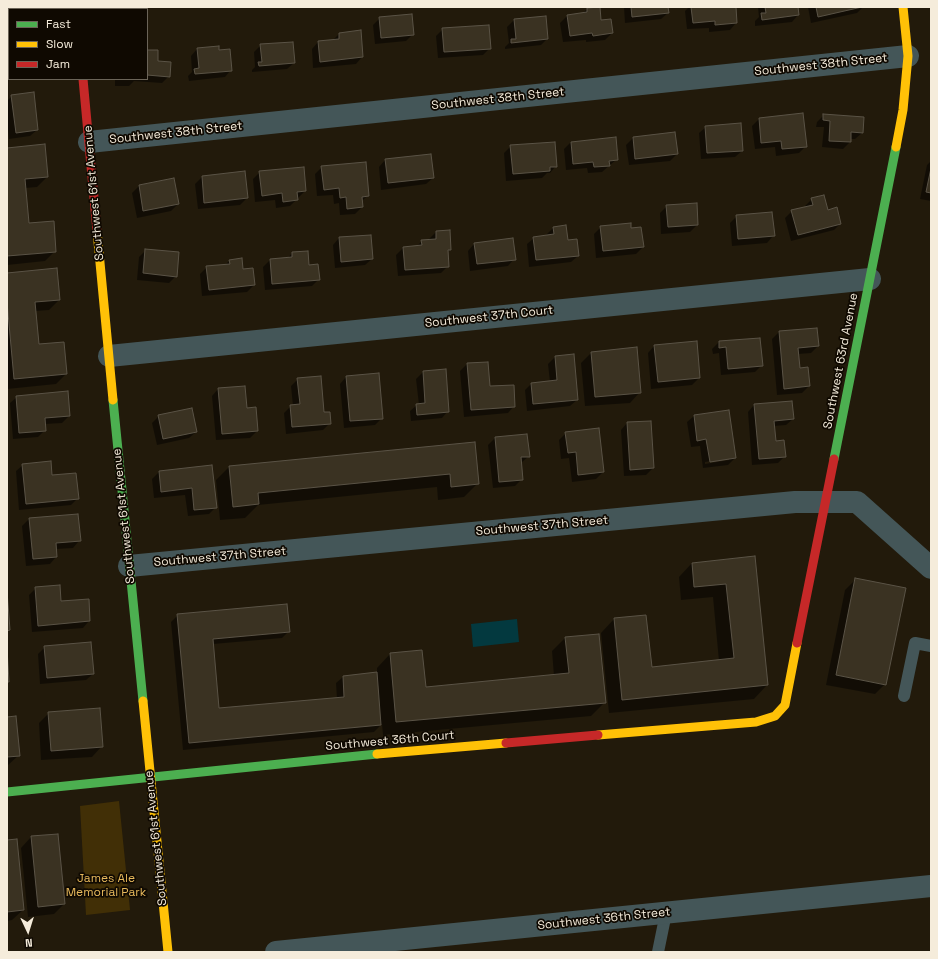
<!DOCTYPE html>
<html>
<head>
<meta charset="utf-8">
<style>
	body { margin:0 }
	#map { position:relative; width:938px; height:959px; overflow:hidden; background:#221a0b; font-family:"Space Grotesk",sans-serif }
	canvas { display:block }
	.frame { position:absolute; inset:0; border:8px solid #f5ecdb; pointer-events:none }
	.legend { position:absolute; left:8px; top:8px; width:140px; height:72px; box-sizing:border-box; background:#0f0901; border:1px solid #6b6458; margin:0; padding:5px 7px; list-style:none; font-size:12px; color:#f5ecdb }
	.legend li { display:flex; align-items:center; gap:8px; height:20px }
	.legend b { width:20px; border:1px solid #6b6458 }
	.north { position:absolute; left:8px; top:911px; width:40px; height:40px; -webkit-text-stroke:3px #0f0901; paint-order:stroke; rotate:176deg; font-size:11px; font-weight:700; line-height:16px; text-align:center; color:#f5ecdb }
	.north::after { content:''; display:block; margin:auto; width:14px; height:18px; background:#f5ecdb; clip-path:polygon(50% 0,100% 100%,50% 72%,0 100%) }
</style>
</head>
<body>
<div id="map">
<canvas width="938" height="959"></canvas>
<div class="frame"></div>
<ul class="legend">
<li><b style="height:5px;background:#4caf50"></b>Fast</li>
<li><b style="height:5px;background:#ffc107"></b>Slow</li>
<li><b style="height:5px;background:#c62828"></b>Jam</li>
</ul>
<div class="north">N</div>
</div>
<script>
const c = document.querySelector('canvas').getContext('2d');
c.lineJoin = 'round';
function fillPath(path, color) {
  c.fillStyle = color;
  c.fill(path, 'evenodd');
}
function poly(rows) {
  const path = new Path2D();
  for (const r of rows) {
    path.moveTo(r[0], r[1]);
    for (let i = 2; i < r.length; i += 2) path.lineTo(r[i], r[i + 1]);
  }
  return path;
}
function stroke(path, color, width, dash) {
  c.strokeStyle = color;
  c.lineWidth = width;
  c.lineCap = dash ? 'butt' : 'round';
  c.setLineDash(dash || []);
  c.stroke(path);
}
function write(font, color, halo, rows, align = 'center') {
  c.font = font + ' "Space Grotesk",sans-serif';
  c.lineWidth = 3.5;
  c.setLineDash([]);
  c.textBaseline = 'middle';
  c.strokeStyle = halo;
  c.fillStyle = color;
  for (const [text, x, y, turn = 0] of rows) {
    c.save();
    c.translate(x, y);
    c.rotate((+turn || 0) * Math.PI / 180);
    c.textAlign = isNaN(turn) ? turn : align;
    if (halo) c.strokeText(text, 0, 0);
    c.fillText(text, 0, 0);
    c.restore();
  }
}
fillPath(poly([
	[119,801,130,910,86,915,80,806]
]), '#412f06');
fillPath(poly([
	[517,619,519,642,473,647,471,624]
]), '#03393f');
fillPath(poly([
	[7,7,21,7,17,9,9,9,9,11,7,11],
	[624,7,667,7,668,13,661,19,625,23],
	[689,7,725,7,736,23,730,30,709,32,709,28,687,29,685,11],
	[758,7,797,7,798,15,792,22,755,26,755,21,759,17],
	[808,7,863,7,857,13,811,23],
	[587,9,612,33,605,40,586,42,586,40,563,42,560,23,567,16,582,14],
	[545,17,547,39,541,45,505,49,505,47,509,43,507,27,514,20],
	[380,18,413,34,406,41,375,44,373,25],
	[7,25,9,25,9,74,7,74],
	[443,29,490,48,483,55,438,58,436,36],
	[339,34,362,57,356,64,313,68,312,49,318,42,332,41],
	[261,45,294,63,287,69,252,72,252,70,255,67,254,52],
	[197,49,218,51,231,70,225,77,189,81,188,76,192,72,191,56],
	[147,51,169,76,162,83,134,81,129,86,115,86,115,79,147,79],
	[12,96,37,130,30,136,9,139,7,119,7,101],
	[802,114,806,146,799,153,776,156,775,147,755,149,752,126,759,119],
	[824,115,862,133,855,139,850,139,850,142,843,149,822,147,824,127,816,127,817,122],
	[706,127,742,151,735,157,701,159,699,133],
	[633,138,677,154,670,161,629,165,626,145],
	[571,142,617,159,602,172,588,173,587,168,566,170,564,149],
	[511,146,556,166,550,173,547,173,542,178,506,181,504,153],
	[7,149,47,177,37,187,25,188,28,224,55,251,45,261,7,265],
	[385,160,433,178,426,184,381,190,379,167],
	[931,161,931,201,920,199,927,165],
	[322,167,368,195,361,202,362,207,355,214,340,215,339,203,334,204,333,195,317,196,315,174],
	[260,172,305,191,290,206,276,208,275,200,255,202,253,179],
	[202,177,247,198,240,205,198,209,195,184],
	[173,180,178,204,171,211,137,218,132,193,139,186],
	[812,199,840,224,834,230,791,241,785,218,792,211,805,208,805,206],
	[667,206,697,225,690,232,661,234,660,213],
	[737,216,773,236,767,243,732,246,730,223],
	[601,227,630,229,643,247,636,254,596,258,594,234],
	[553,228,567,241,578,256,571,262,529,267,527,244,534,238,547,236,546,235],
	[436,232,450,249,447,253,448,266,441,273,398,276,396,255,403,248,416,247,422,241,429,241,429,239],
	[339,238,372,259,365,265,335,268,333,245],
	[474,244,514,259,508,266,470,271,468,251],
	[146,250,176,276,169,283,137,280,139,257],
	[292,253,308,266,319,279,312,286,265,290,263,267,270,260,287,259],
	[230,260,242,270,254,285,247,292,202,296,200,274,207,267,225,265],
	[7,274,59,300,49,310,35,311,38,346,66,374,56,384,7,389],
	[779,332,818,346,811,353,798,354,800,369,809,386,802,393,777,395,772,339],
	[719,342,762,365,755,372,721,375,719,353,713,354,712,349],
	[654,346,699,378,692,385,651,389,648,353],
	[591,353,640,392,630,403,585,406,581,363],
	[555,357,577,400,570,406,527,411,525,390,531,384,550,382,548,364],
	[467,364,489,387,514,406,508,413,464,417,460,371],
	[445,370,448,411,442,418,411,421,410,411,417,405,419,405,416,379,423,372],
	[346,377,382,418,375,425,344,428,340,384],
	[298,379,330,423,323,430,286,434,284,413,291,406,293,406,291,386],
	[218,389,246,409,257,431,250,438,216,440,212,396],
	[17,397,69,416,62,423,45,424,45,430,38,437,13,439,10,403],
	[754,405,793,419,786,425,774,426,776,442,785,456,778,463,752,465,748,412],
	[159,416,196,432,189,438,157,445,152,423],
	[694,416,735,458,728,465,703,468,700,446,691,447,687,422],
	[729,458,729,460,705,464,705,462],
	[627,423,653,468,646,475,624,476,621,430],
	[566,433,603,472,596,479,572,482,569,458,561,459,559,440],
	[495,438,529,456,521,463,522,479,515,486,493,488,488,445],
	[474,443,478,483,464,497,438,500,437,487,258,505,245,518,220,520,216,480,229,467],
	[23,465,51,476,77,499,71,505,19,510,16,471],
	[211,466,216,507,209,514,188,516,185,495,154,498,152,479,159,472],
	[29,519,79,541,73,548,56,549,56,557,50,564,26,566,22,526],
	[754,557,767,685,754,699,609,713,601,633,614,619,645,616,651,668,719,661,713,597,681,600,679,577,692,563],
	[856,579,885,684,875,694,826,685,845,590],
	[36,588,60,602,89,621,83,628,32,632,29,595],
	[178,615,289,631,282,638,213,644,219,710,337,699,336,683,343,677,377,673,377,668,390,654,425,688,554,676,552,651,565,638,605,702,591,716,383,735,382,724,374,732,183,750,171,622],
	[45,647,93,674,86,680,40,684,38,654],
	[49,713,102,746,92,757,41,760,39,723],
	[7,718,19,755,7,766],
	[31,837,64,904,54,914,28,917,21,848],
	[7,841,23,910,12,920,7,921]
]), '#0007');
const building = poly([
	[600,7,601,20,611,19,613,33,593,36,592,33,570,36,567,15,587,12,587,8,600,7],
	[631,7,668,7,669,13,632,17,631,7],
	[691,7,736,7,737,23,715,25,715,21,693,23,691,7],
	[765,7,798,7,799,15,762,20,761,13,766,13,765,7],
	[816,7,862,7,818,17,816,7],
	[412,14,414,35,381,38,379,17,412,14],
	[546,16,548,39,511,43,511,39,516,39,514,19,546,16],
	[7,24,9,24,9,65,7,39,7,24],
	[489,25,491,49,444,52,442,28,489,25],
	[361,30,363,57,320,62,318,41,339,39,339,33,361,30],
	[293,42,295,63,259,66,258,62,262,62,260,44,293,42],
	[219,46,219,50,230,49,232,71,195,74,194,69,199,68,197,48,219,46],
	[147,50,158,50,158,61,171,62,170,77,147,75,147,50],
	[34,92,38,130,16,133,11,95,34,92],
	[803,113,807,147,782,149,781,141,761,143,759,118,803,113],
	[823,114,864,117,863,133,851,132,851,142,829,141,830,121,823,120,823,114],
	[741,123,743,151,707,153,705,126,741,123],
	[675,132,678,154,635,159,633,137,675,132],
	[616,137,618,160,609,161,610,166,594,167,593,162,573,164,571,142,616,137],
	[555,142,557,167,550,167,550,171,513,174,510,145,555,142],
	[45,144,48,177,25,179,29,223,54,221,56,252,7,256,7,148,45,144],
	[431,154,434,178,388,183,385,159,431,154],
	[366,162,369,196,362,197,363,207,347,209,346,197,340,198,339,188,324,190,321,166,366,162],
	[304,167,306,191,297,192,298,200,283,202,282,193,262,196,259,171,304,167],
	[931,168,931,193,926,192,931,168],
	[245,171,248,198,204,203,202,176,245,171],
	[174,178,179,204,143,211,139,185,174,178],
	[824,195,828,210,837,207,841,224,798,235,791,210,813,205,811,198,824,195],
	[697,203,698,225,668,227,666,205,697,203],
	[772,212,775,236,738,239,736,215,772,212],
	[631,223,631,228,641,227,644,247,603,251,600,226,631,223],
	[566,225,568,240,577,239,579,256,536,260,533,237,554,234,553,227,566,225],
	[450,230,451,250,448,250,449,267,405,270,403,247,422,245,421,240,436,239,436,231,450,230],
	[371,235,373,259,341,262,339,237,371,235],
	[513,238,516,260,477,264,474,243,513,238],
	[145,249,179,252,177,277,143,273,145,249],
	[308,251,309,265,318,264,320,280,272,284,270,259,292,257,292,252,308,251],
	[242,258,243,269,253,268,255,285,209,290,206,266,230,264,229,260,242,258],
	[57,268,60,300,35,302,39,344,64,342,67,374,14,379,7,302,7,273,57,268],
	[817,328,819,346,798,348,800,368,808,367,810,386,784,389,779,331,817,328],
	[760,338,763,366,728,369,726,347,719,348,719,341,760,338],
	[697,341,700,378,658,382,654,345,697,341],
	[637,347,641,393,595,397,591,352,637,347],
	[574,354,578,400,533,404,531,383,557,380,555,356,574,354],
	[488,362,490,386,514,385,515,407,471,410,467,363,488,362],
	[446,369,449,412,417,415,416,404,425,403,423,371,446,369],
	[379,373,383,419,350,421,346,376,379,373],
	[321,376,324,412,330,412,331,424,292,427,290,405,300,404,297,378,321,376],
	[245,386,247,408,256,407,258,431,222,434,218,388,245,386],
	[68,391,70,416,45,418,46,431,19,433,16,396,68,391],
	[792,401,794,419,774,421,776,441,784,440,786,457,759,459,754,404,792,401],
	[192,408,197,432,163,439,158,415,192,408],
	[729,410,736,458,710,462,706,439,697,441,694,415,729,410],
	[651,421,654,468,630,470,627,422,651,421],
	[599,428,604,472,578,475,576,452,568,453,565,432,599,428],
	[527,434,530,457,521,457,523,480,499,482,495,437,527,434],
	[475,442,479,484,451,487,450,474,258,493,259,504,233,507,229,466,475,442],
	[51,461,52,475,76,473,79,499,26,504,22,464,51,461],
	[212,465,217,508,194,510,192,488,161,492,159,471,212,465],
	[78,514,81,541,56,543,57,557,33,559,29,518,78,514],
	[755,556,768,685,622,700,614,618,646,615,652,667,734,658,726,584,694,587,692,563,755,556],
	[855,578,906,588,886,685,836,675,855,578],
	[60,585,61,601,89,599,90,621,38,626,35,587,60,585],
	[7,591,10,630,7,631,7,591],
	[287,604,290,632,213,639,219,708,344,697,343,676,377,672,381,725,189,743,177,614,287,604],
	[599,634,606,703,396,722,390,653,422,650,426,687,569,673,565,637,599,634],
	[91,642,94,674,47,678,44,646,91,642],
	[7,648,9,682,7,682,7,648],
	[100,708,103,747,51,751,48,712,100,708],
	[16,716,20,756,7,757,7,717,16,716],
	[58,834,65,904,38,907,31,836,58,834],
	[17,839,24,910,7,912,7,840,17,839]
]);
fillPath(building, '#3a3222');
stroke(building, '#5a5346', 1);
stroke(poly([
	[904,696,915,643,931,646],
	[658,952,666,913]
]), '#445658', 12);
stroke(poly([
	[76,7,77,9],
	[89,142,908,56],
	[109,356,870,279],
	[129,566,795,502,857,502,931,568],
	[276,952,931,886]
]), '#445658', 22);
stroke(poly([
	[113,400,143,701],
	[834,459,896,147],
	[7,792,377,754]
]), '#4caf50', 9);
stroke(poly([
	[896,147,903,110,908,56,903,7],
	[97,231,113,400],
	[143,701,168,952],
	[598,735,756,722,775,716,785,705,797,643],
	[377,754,506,743]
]), '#ffc107', 9);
stroke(poly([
	[83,79,97,231],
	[797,643,834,459],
	[506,743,598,735]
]), '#c62828', 9);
write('12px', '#f5ecdb', '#0f0901', [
	["Southwest 38th Street",821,65,-6],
	["Southwest 38th Street",498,99,-6],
	["Southwest 38th Street",176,133,-6],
	["Southwest 61st Avenue",94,193,-95],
	["Southwest 37th Court",489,317,-6],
	["Southwest 63rd Avenue",841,361,-79],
	["Southwest 61st Avenue",124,516,-96],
	["Southwest 37th Street",542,526,-5],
	["Southwest 37th Street",220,557,-5],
	["Southwest 36th Court",390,741,-5],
	["Southwest 61st Avenue",156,838,-96],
	["Southwest 36th Street",604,919,-6]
]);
write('12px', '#e8ba5c', '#0f0901', [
	["James Ale",106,879],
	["Memorial Park",106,893]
]);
</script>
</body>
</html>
